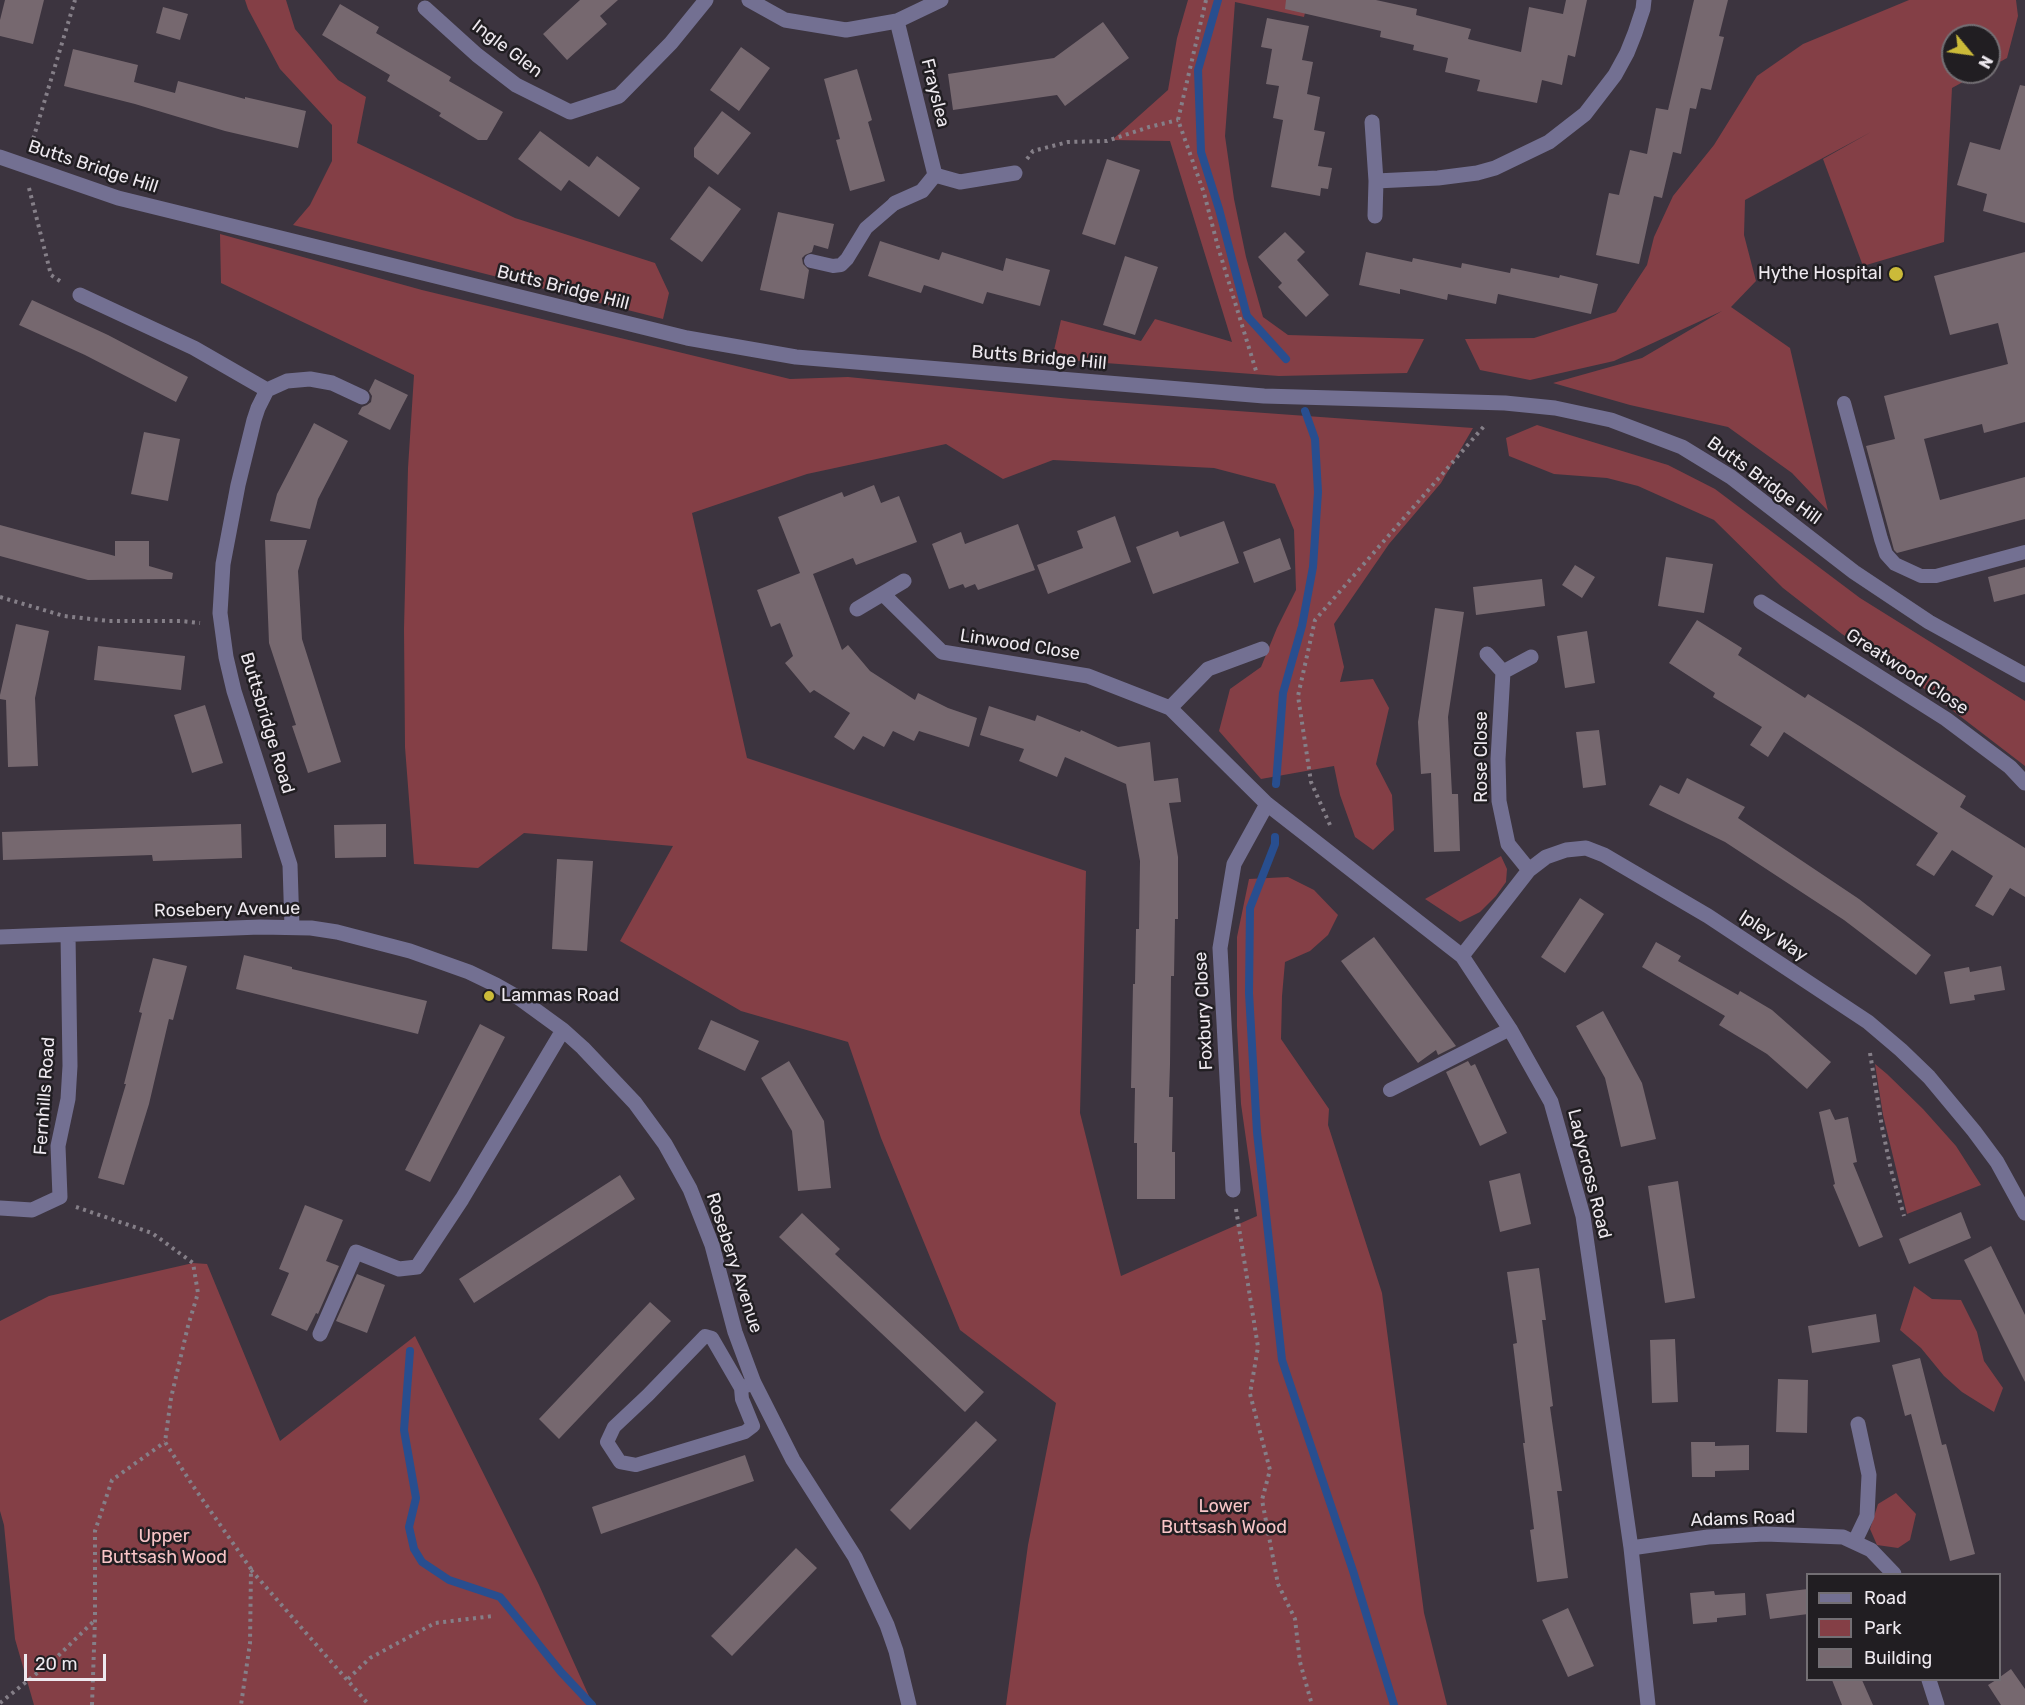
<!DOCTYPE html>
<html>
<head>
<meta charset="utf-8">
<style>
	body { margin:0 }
	#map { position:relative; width:2025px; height:1705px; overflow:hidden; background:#3c343f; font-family:Rubik,sans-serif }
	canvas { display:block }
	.legend { position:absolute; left:1806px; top:1573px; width:195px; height:108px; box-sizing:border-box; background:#211e22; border:2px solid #736f74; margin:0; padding:8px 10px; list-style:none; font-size:18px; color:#eee9ef }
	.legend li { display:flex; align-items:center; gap:12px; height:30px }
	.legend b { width:30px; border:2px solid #736f74 }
	.north { position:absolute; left:1941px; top:24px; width:60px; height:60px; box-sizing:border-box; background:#211e22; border:2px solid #736f74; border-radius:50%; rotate:119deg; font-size:16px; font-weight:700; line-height:24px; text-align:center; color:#eee9ef }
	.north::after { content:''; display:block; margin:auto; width:21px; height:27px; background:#cbba39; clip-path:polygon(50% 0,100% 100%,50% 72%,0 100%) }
	.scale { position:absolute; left:24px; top:1654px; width:82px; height:27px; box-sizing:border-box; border:3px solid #eee9ef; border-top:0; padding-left:8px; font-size:18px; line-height:21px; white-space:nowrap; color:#eee9ef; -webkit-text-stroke:4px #211e22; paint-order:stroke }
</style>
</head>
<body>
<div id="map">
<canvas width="2025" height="1705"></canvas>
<ul class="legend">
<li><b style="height:8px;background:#737092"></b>Road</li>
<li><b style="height:16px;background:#843f46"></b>Park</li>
<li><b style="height:16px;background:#76686f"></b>Building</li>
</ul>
<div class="north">N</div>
<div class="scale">20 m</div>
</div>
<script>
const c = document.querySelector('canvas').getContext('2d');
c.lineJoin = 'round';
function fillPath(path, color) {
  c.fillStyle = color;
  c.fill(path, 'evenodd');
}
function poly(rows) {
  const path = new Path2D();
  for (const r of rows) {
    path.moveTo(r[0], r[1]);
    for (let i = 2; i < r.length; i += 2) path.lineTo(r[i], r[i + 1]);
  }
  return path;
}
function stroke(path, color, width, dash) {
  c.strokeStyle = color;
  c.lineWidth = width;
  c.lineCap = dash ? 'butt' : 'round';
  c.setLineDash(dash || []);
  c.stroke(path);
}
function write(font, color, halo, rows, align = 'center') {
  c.font = font + ' Rubik,sans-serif';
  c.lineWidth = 5;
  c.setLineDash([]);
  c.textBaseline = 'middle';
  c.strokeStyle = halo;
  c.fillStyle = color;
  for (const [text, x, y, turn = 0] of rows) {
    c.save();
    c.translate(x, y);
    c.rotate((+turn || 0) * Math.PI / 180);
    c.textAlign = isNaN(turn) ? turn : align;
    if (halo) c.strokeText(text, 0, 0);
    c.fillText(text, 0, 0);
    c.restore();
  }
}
fillPath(poly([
	[245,0,286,0,295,29,338,80,366,97,357,143,515,218,655,263,669,293,663,319,293,225,310,205,332,161,332,125,280,69,248,9],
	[1188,0,1308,0,1304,17,1235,2,1225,136,1234,199,1246,257,1263,317,1288,335,1424,339,1407,373,1279,376,1052,359,1061,320,1141,341,1155,319,1232,342,1170,141,1112,140,1168,90,1177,38],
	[1909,0,2016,0,2018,16,2007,58,1989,68,1989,36,1953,36,1953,72,1981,72,1952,88,1944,242,1863,266,1823,159,1871,132,1745,200,1744,235,1756,281,1731,307,1790,348,1828,511,1792,473,1728,427,1630,405,1553,383,1642,358,1722,311,1614,361,1530,380,1480,370,1465,339,1534,338,1616,312,1647,265,1654,237,1673,196,1714,145,1757,76,1803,44],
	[220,234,422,290,790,379,848,377,1071,399,1473,428,1441,483,1389,544,1334,624,1344,667,1340,682,1373,679,1389,708,1376,764,1392,795,1394,830,1373,850,1355,837,1340,795,1334,766,1261,779,1219,731,1230,689,1261,667,1277,628,1296,590,1294,530,1275,484,1214,468,1053,460,1003,479,946,444,807,474,692,513,747,758,1086,871,1080,1113,1121,1276,1257,1216,1241,1104,1237,1026,1237,937,1249,879,1288,877,1314,890,1338,915,1328,935,1310,951,1285,962,1282,996,1281,1039,1329,1109,1328,1125,1382,1293,1424,1613,1447,1705,1006,1705,1028,1545,1056,1403,960,1330,881,1138,848,1042,741,1011,620,941,673,846,524,833,478,868,414,864,405,747,404,629,408,468,414,375,221,283],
	[1537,425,1668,465,1715,489,1860,598,2025,701,2025,766,1922,687,1842,634,1783,588,1714,520,1638,486,1607,478,1554,474,1509,456,1506,438],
	[1501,856,1507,869,1506,882,1496,896,1480,912,1460,922,1425,899],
	[1875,1064,1887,1074,1923,1109,1956,1146,1981,1185,1907,1214,1883,1115],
	[193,1263,207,1264,280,1441,415,1336,539,1585,593,1705,34,1705,15,1639,4,1525,0,1511,0,1321,49,1296],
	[1914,1286,1932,1299,1961,1300,1977,1332,1984,1361,2003,1388,1994,1412,1962,1392,1944,1376,1921,1348,1900,1330],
	[1896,1493,1916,1514,1910,1540,1898,1548,1877,1545,1870,1529,1878,1504]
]), '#843f46');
stroke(poly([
	[1218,0,1198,70,1201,152,1219,209,1247,316,1286,359],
	[1276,784,1283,693,1302,626,1313,567,1318,492,1315,439,1305,411],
	[1275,837,1275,844,1250,908,1249,993,1257,1132,1282,1360,1353,1571,1394,1705],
	[410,1351,404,1430,416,1498,409,1527,414,1549,422,1562,449,1580,500,1597,561,1672,592,1705]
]), '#284e8f', 8);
fillPath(poly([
	[5,0,44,0,33,44,0,36,0,20],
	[580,0,618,0,600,16,607,24,567,60,543,34],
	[1286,0,1376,0,1417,9,1416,15,1471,29,1468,39,1521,52,1529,7,1563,14,1566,0,1587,0,1575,57,1568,55,1562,85,1542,80,1537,103,1477,91,1480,80,1445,72,1448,58,1413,50,1414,45,1380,37,1381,31,1285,9],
	[1694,0,1728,0,1719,36,1724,37,1711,90,1701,88,1696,109,1690,108,1681,154,1673,152,1662,198,1654,196,1639,264,1596,255,1609,193,1619,195,1630,150,1647,154,1656,108,1668,110],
	[340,4,379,27,376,33,451,77,449,81,503,112,487,140,478,140,439,116,441,113,387,81,390,75,322,35],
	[163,7,188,14,180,40,156,33],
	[1267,18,1309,26,1302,60,1313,62,1307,94,1320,97,1314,130,1325,132,1318,166,1332,168,1328,189,1321,188,1320,196,1271,187,1283,120,1273,118,1279,86,1266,84,1272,49,1261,47],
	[1103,22,1129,58,1065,106,1057,95,953,110,948,74,1054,58],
	[741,47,770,68,739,111,710,90],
	[73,49,138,65,134,82,175,93,178,81,245,99,245,97,306,111,298,148,225,131,135,104,64,86],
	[857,69,872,120,868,122,885,181,850,191,836,140,840,139,824,79],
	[2020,85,2025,86,2025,223,1983,211,1987,194,1957,185,1970,142,2000,150],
	[722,111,751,133,718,175,694,157,694,148],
	[540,131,589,167,597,156,640,188,619,217,569,180,561,191,518,159],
	[1107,159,1140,170,1115,245,1082,234],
	[709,186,741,209,702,262,670,239],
	[778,212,834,224,828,249,814,245,812,252,805,255,802,258,803,264,809,270,804,299,760,290],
	[1285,232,1305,252,1297,260,1329,295,1306,317,1278,287,1282,283,1258,257],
	[880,241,939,260,942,252,1003,271,1006,258,1050,270,1040,306,987,292,983,304,924,285,921,293,868,276],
	[1366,252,1412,262,1413,258,1461,268,1462,263,1510,273,1511,268,1559,278,1560,275,1598,284,1591,314,1498,294,1496,304,1448,294,1447,300,1400,289,1400,294,1359,285],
	[2025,252,2025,422,1984,433,1982,424,1924,439,1940,500,2025,477,2025,519,1897,553,1894,550,1866,446,1895,439,1884,396,2008,364,1998,323,1950,335,1934,276],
	[1125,256,1158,267,1135,335,1103,325],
	[32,300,108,335,188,377,176,402,85,355,19,325],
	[375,379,408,395,390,430,358,414,362,407,367,405,371,402,372,396,369,391],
	[314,423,348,441,318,499,310,529,270,521,277,494],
	[144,432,180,439,168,501,131,494],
	[874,485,881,503,899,496,917,542,856,565,853,558,813,574,842,650,848,645,870,671,915,700,918,693,948,708,977,718,969,747,919,731,914,741,893,731,884,747,863,736,854,750,834,737,850,713,814,690,810,693,785,663,793,656,780,623,771,627,757,590,800,573,778,517,842,492,844,497],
	[1115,516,1131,562,1048,594,1037,565,1083,548,1077,531],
	[1224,521,1239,563,1153,594,1136,547,1178,531,1180,537],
	[1018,524,1035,570,978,590,975,584,965,588,963,584,949,589,932,544,961,532,965,544],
	[0,525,115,556,115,541,149,541,149,566,173,573,172,579,88,580,0,556],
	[1280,538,1291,569,1254,583,1243,552],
	[265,540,307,540,298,571,302,639,341,762,308,773,292,726,296,725,269,643],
	[1666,557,1713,564,1704,613,1658,606],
	[1575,565,1595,577,1582,598,1562,585],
	[2025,567,2025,594,1994,602,1988,577],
	[1542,579,1545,606,1476,615,1473,587],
	[1435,608,1464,612,1448,717,1452,794,1458,794,1460,851,1434,852,1431,773,1421,774,1418,722],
	[1697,620,1742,648,1738,655,1805,698,1808,694,1861,727,1966,796,1960,807,2025,848,2025,897,2010,888,1993,916,1975,906,1993,876,1952,850,1934,876,1916,865,1938,833,1784,732,1768,757,1750,745,1762,727,1713,697,1715,693,1669,663],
	[16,624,49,631,35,698,38,766,8,767,6,700,0,699,0,695],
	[1587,631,1595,683,1565,688,1557,636],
	[98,646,185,656,181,690,94,680],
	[205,705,223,763,192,773,174,715],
	[989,706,1035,721,1037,715,1080,732,1081,730,1118,747,1150,742,1154,781,1178,778,1181,802,1169,803,1178,857,1178,919,1175,919,1174,976,1171,976,1170,1065,1169,1097,1173,1097,1172,1152,1175,1152,1175,1199,1137,1199,1137,1143,1134,1143,1135,1088,1131,1088,1133,984,1135,984,1136,929,1139,929,1140,861,1126,784,1065,757,1057,777,1019,761,1024,749,980,735],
	[1599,730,1606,785,1583,788,1576,732],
	[1687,778,1745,807,1738,818,1859,899,1931,955,1916,975,1844,920,1725,842,1649,805,1660,785,1679,794],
	[241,824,242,858,153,861,152,855,3,860,2,832],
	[386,824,386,857,335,858,334,825],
	[557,859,593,861,587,951,552,949],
	[1580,898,1604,914,1565,973,1541,957],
	[1374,937,1426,1006,1456,1046,1438,1055,1436,1050,1418,1063,1341,961],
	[1656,942,1681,956,1678,961,1738,995,1740,991,1772,1010,1831,1062,1807,1089,1767,1054,1719,1025,1725,1016,1642,967],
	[244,955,292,967,292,969,427,1001,418,1034,236,989],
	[153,958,187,966,173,1020,169,1019,149,1104,124,1185,98,1178,126,1084,124,1084,142,1013,139,1012],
	[2001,966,2005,990,1974,995,1975,1000,1950,1004,1944,972,1969,967,1970,972],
	[1603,1011,1642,1083,1656,1139,1621,1147,1605,1078,1576,1026],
	[711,1020,759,1041,745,1071,698,1049],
	[480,1024,505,1037,430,1182,405,1170],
	[789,1061,824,1121,831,1188,798,1191,792,1131,761,1078],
	[1468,1061,1471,1066,1475,1064,1507,1133,1480,1146,1446,1072],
	[1830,1109,1835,1120,1848,1117,1857,1162,1853,1163,1883,1237,1859,1247,1833,1185,1835,1184,1819,1112],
	[1520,1173,1531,1224,1500,1232,1489,1181],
	[620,1175,635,1199,474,1303,459,1279],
	[1678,1181,1695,1298,1665,1303,1648,1186],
	[305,1205,343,1220,326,1261,339,1266,318,1314,316,1313,307,1331,271,1315,289,1273,279,1269],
	[1961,1212,1971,1238,1909,1264,1899,1239],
	[802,1213,840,1249,835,1254,984,1392,965,1412,779,1237],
	[1991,1246,2025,1315,2025,1382,1964,1260],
	[1539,1268,1546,1320,1542,1320,1553,1406,1550,1407,1562,1491,1557,1491,1568,1578,1537,1582,1530,1530,1534,1529,1523,1443,1525,1443,1513,1344,1517,1343,1507,1272],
	[357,1274,385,1285,367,1333,336,1321],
	[650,1302,671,1321,559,1439,539,1419],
	[1876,1314,1880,1342,1812,1353,1808,1326],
	[1675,1339,1678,1402,1652,1403,1650,1340],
	[1920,1358,1942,1445,1946,1444,1975,1554,1950,1561,1911,1414,1905,1416,1892,1365],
	[1778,1379,1808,1380,1807,1433,1776,1432],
	[976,1421,997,1440,910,1530,890,1510],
	[1691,1442,1715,1442,1715,1446,1749,1445,1749,1470,1715,1471,1715,1477,1692,1477],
	[745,1455,754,1481,601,1534,592,1507],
	[796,1548,817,1568,732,1656,711,1636],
	[1808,1589,1808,1614,1770,1619,1766,1594],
	[1714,1591,1715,1595,1745,1593,1746,1615,1717,1618,1717,1622,1693,1624,1690,1593],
	[1568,1608,1594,1666,1568,1677,1542,1620],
	[2011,1669,2025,1689,2025,1705,2001,1705,1988,1685,1996,1680,2000,1680,2000,1677],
	[1832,1680,1862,1680,1873,1705,1842,1705]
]), '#76686f');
stroke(poly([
	[1206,0,1178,120,1204,193,1218,247,1257,374],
	[31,146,75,0],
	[1027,159,1033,151,1068,142,1107,141,1149,127,1178,120],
	[29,188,51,275,63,283],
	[0,597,64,616,109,621,181,621,200,623],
	[1330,825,1311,782,1298,696,1315,620,1486,424],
	[1870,1053,1882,1127,1891,1170,1904,1216],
	[76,1207,152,1233,193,1263,198,1293,188,1326,171,1398,165,1442,193,1486,251,1569,250,1643,241,1705],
	[1236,1209,1258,1347,1250,1394,1270,1470,1262,1500,1278,1584,1295,1619,1300,1662,1312,1705],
	[251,1570,369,1705],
	[348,1679,370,1658,435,1623,493,1616],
	[0,1703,57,1657,94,1621],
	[92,1705,95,1620,95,1531,112,1480,165,1442]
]), '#857f88', 4, [3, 4.5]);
stroke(poly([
	[811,261,833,266,841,265,847,259,866,228,895,203],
	[1844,403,1881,539,1886,554,1895,564,1921,576,1936,576,2025,552],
	[1390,1090,1510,1029],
	[741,1388,712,1338,705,1336,648,1395,614,1427,607,1442,620,1462,636,1465,745,1432,753,1426,742,1399,741,1388,754,1383]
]), '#737092', 14);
stroke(poly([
	[749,0,785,20,846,30,897,21,941,0],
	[425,8,477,55,516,85,570,112,619,96,671,43,706,0],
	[897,21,935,175,960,182,1015,173],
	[1372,122,1376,181,1375,216],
	[1376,181,1438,178,1477,173,1495,168,1549,142,1585,114,1615,75,1627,53,1635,33,1643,9,1644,0],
	[895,203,922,191,935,175],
	[80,295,194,348,267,390],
	[883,594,942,652,1088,676,1170,708,1267,804,1462,956,1510,1029,1551,1102,1583,1216,1631,1548,1648,1705],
	[1761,602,1946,719,2010,767,2025,783],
	[857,609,904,581],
	[1487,654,1503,672],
	[1170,708,1208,669,1262,649],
	[1529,870,1508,844,1499,801,1498,759,1503,672,1531,657],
	[292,927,290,865,234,691,226,657,220,613,223,564,238,485,254,420,258,408,267,390,287,381,310,379,332,383,362,397],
	[0,937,260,927,311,928,337,932,410,951,469,972,496,985,519,998,563,1030,583,1048,635,1103,665,1144,690,1189,712,1245,735,1332,754,1383,793,1460,855,1557,864,1576,887,1625,896,1651,909,1705],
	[1462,956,1529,870,1546,857,1566,850,1586,848,1604,855,1708,916,1868,1022,1901,1050,1929,1077,1974,1131,1997,1162,2025,1213],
	[1233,1190,1220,948,1234,864,1267,804],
	[0,1208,32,1210,60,1197,58,1146,68,1099,70,1066,68,935],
	[320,1334,356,1252,399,1269,417,1267,462,1199,563,1030],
	[1855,1541,1867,1516,1869,1475,1858,1424],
	[1631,1548,1708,1537,1765,1534,1843,1537,1871,1550,1894,1574],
	[1929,1680,1937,1705]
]), '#737092', 15);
stroke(poly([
	[0,157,118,198,687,338,796,357,1264,396,1505,403,1555,408,1611,420,1682,447,1731,477,1854,572,1929,622,2025,675]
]), '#737092', 15);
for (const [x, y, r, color] of [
	[1896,274,8,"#cbba39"],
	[489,996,6,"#cbba39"]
]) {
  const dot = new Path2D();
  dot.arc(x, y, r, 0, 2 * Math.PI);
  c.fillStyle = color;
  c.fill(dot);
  stroke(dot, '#211e22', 2);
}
write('18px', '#eee9ef', '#211e22', [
	["Ingle Glen",507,49,37],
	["Frayslea",935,93,76],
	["Butts Bridge Hill",93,167,18],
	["Butts Bridge Hill",563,288,14],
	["Butts Bridge Hill",1039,358,5],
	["Butts Bridge Hill",1764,481,36],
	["Linwood Close",1020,645,9],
	["Greatwood Close",1907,672,33],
	["Buttsbridge Road",267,723,73],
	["Rose Close",1482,757,-90],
	["Rosebery Avenue",227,910,-1],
	["Ipley Way",1773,936,33],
	["Foxbury Close",1204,1011,-93],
	["Fernhills Road",45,1096,-86],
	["Ladycross Road",1589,1174,76],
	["Rosebery Avenue",734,1263,72],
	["Adams Road",1743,1519,-2]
]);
write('18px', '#eee9ef', '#211e22', [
	["Hythe Hospital",1882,274],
	["Lammas Road",501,996,"left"]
], 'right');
write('18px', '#f8c5c7', '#211e22', [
	["Lower",1224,1507],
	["Buttsash Wood",1224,1528],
	["Upper",164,1537],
	["Buttsash Wood",164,1558]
]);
</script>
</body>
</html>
